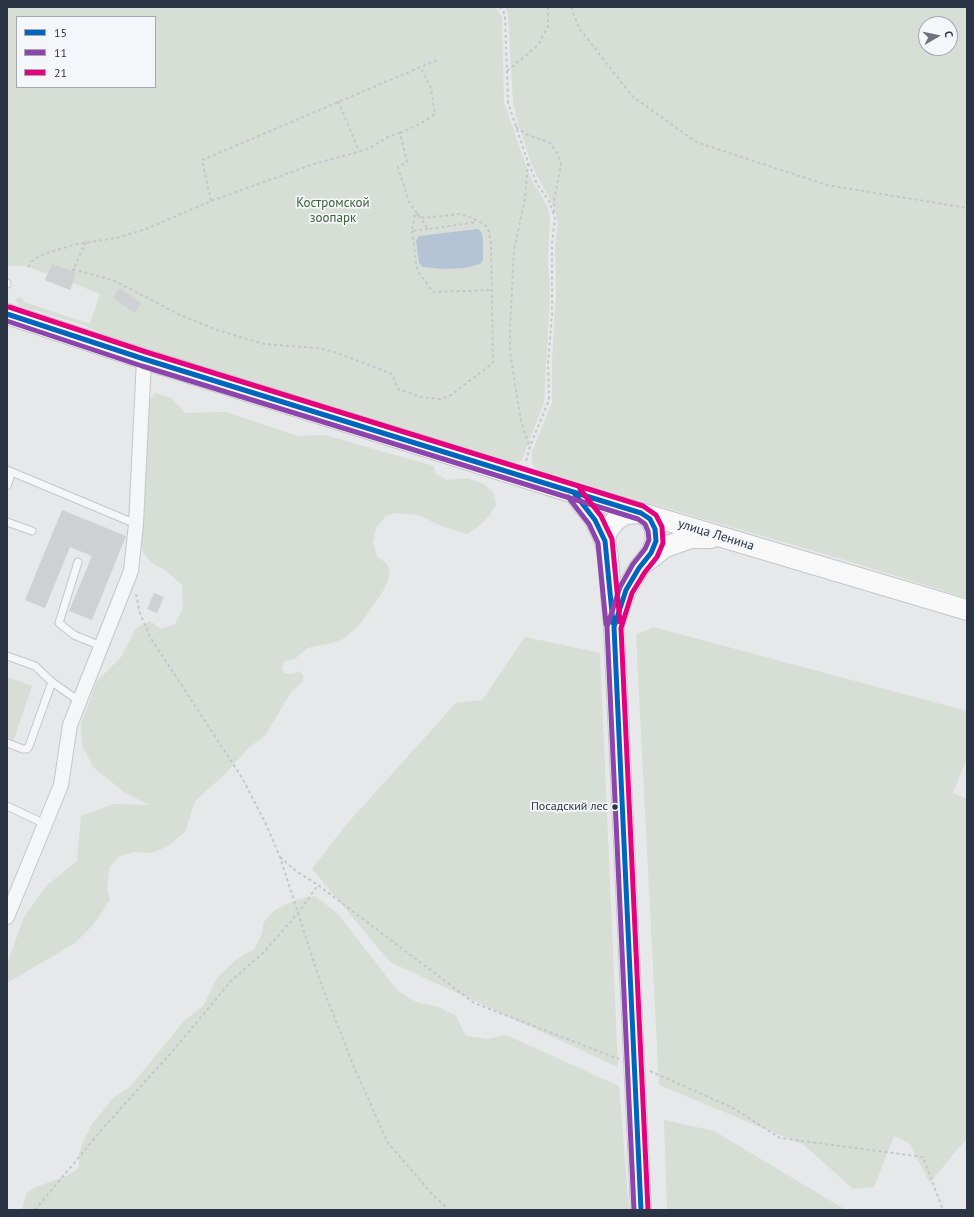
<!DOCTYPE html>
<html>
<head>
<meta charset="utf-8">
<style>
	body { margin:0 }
	#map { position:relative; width:974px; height:1217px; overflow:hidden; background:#e6e8ea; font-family:"PT Sans",sans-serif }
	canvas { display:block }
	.frame { position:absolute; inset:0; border:8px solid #2b3445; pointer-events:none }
	.legend { position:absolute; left:16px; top:16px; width:140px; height:72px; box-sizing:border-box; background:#f4f6f9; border:1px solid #a4a8b1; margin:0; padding:5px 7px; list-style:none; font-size:12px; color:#2b3445 }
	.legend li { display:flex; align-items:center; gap:8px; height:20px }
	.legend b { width:20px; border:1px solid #a4a8b1 }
	.north { position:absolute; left:918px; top:16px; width:40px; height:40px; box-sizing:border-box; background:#f4f6f9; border:1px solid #a4a8b1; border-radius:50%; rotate:81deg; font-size:11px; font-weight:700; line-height:16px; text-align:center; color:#2b3445 }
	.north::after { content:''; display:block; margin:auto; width:14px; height:18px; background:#6c737f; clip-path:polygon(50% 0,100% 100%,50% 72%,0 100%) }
</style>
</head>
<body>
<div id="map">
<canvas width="974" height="1217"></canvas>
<div class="frame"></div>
<ul class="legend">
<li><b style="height:5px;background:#0065bd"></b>15</li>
<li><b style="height:5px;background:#8e44ad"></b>11</li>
<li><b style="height:5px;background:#e5007d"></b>21</li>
</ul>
<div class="north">С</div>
</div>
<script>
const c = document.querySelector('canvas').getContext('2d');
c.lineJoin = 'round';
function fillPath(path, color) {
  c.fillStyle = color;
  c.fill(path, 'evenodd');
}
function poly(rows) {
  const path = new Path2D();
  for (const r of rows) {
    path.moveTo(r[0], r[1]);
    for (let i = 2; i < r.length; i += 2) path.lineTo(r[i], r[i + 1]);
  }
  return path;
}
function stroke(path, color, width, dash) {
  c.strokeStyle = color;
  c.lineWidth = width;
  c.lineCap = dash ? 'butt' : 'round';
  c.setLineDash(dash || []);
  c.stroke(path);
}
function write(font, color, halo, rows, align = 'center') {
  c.font = font + ' "PT Sans",sans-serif';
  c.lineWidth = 3.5;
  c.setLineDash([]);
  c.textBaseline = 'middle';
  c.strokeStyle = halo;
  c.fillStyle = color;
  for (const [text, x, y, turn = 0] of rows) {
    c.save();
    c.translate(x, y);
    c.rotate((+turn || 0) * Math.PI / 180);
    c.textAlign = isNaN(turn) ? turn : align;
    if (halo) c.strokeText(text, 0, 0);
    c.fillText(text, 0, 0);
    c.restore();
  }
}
fillPath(poly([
	[7,7,495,7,502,17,504,103,531,179,547,205,550,216,548,261,550,295,544,402,522,460,517,464,511,463,379,423,172,358,107,336,83,325,18,305,15,299,21,297,24,302,90,324,100,294,73,283,70,290,45,280,48,274,25,266,7,266],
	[17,17,155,17,155,87,17,87],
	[505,7,967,7,967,598,838,558,538,471,535,468,532,462,532,452,552,403,552,361,556,292,555,244,558,225,555,209,533,168,518,124,513,102,508,14],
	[926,24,950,24,950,48,926,48],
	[155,393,171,398,185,413,226,412,298,436,325,435,434,466,436,474,447,480,467,478,484,484,494,493,496,505,489,516,478,527,467,534,439,525,419,515,396,513,386,516,376,528,373,543,377,556,387,564,390,573,385,588,361,623,345,638,333,643,307,648,295,659,284,661,282,669,285,673,292,674,299,671,303,675,303,681,291,692,265,736,249,747,226,773,195,801,185,832,168,846,152,853,133,852,118,857,109,869,107,889,110,900,94,924,75,943,7,983,7,964,24,917,46,886,77,861,81,816,114,804,149,805,124,792,93,767,82,745,81,724,97,681,121,657,136,628,150,621,161,629,175,624,183,609,182,585,165,570,152,563,142,551,138,520,147,403],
	[653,627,967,711,967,758,953,793,967,799,967,1138,930,1183,909,1143,894,1136,874,1187,853,1189,804,1145,659,1085,636,635],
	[525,637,600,653,618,1067,390,962,312,869,345,826,456,703,482,700],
	[7,677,32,686,13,742,7,740],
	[315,896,338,914,397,990,416,1002,439,1007,456,1016,466,1036,487,1039,506,1035,619,1086,629,1210,22,1210,26,1194,36,1187,67,1176,79,1168,79,1155,83,1142,92,1124,113,1098,130,1087,184,1021,203,1006,218,977,236,960,254,949,261,936,264,922,275,910,298,899],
	[664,1120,714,1131,846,1210,667,1210]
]), '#d6ded6');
fillPath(poly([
	[478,229,482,233,483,240,483,260,480,264,465,268,442,269,423,267,419,263,416,241,419,236]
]), '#b4c4d5');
fillPath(poly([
	[52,264,76,273,70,290,45,280],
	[119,288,141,303,135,313,113,298],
	[62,510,126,536,92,620,69,611,92,556,70,547,45,608,25,600],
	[154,593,164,597,157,613,147,609]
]), '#ced0d3');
const lane = poly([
	[7,284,7,283],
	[7,470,136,524],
	[7,486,12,472],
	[7,522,32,531],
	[78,562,59,623,74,635,101,646],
	[7,656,35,666,52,682,79,701],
	[7,743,23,749,27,749,29,746,52,682],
	[7,806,45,824]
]);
const street = poly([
	[7,917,61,785,70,725,131,571,136,524,144,359]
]);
const secondary = poly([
	[7,314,144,359,574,493,967,610],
	[574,493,595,520,605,541,608,558,614,627,641,1210],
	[605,541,607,531,615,521,625,514,641,513,650,519,655,529,656,541,651,553,639,568,626,590,616,619],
	[647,561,665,547,691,538,711,538]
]);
stroke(lane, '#c4c6c8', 9);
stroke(street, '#c4c6c8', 16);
stroke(secondary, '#c4c6c8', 22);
stroke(poly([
	[499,7,503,10,505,16,508,103,528,162,537,184,549,201,555,218,552,243,552,315,548,362,549,400,530,446,526,462],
	[571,7,579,28,632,96,696,142,827,185,967,208],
	[507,71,538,45,548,26,548,7],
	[338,101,359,151],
	[516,127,526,134,550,143,557,153,561,164,554,201,554,214],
	[400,133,420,124,435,114,431,88,420,67],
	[528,163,525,199,514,250,510,328,510,352,516,390,521,421,529,445],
	[211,201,202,160,437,60],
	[412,231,417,270,433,292,491,290],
	[28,267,32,261,39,256,53,251,77,244,116,238,146,229,211,201,311,165,368,149,388,137,400,133,407,162,398,167,409,202,428,229,477,222],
	[73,269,115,281,180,315,220,331,264,344,317,348,335,352,392,374,398,389,421,397,441,399,451,395,493,363,491,243,488,228,484,224,470,217,460,214,424,218,415,213,412,231,428,229],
	[72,272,86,242],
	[136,594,140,613,150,637,241,776,265,822,280,857,319,978,354,1067,388,1143,432,1194,449,1210],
	[280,857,296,871,318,885,474,1003,619,1059],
	[650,1071,733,1108,780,1138,923,1157,943,1210],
	[35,1210,104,1127,171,1053,231,981,265,951,298,913,318,885]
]), '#c5c6ca', 2, [3, 3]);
stroke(lane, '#f5f6f7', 7);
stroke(street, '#f5f6f7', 14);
stroke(secondary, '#f8f8f8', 20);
stroke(poly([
	[7,314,144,359,641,513,650,519,655,529,656,541,651,553,639,568,626,590,614,627,641,1210],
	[574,493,595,520,605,541,613,623]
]), '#0065bd', 5);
stroke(poly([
	[7,321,142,366,638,519,645,524,648,531,649,540,645,549,633,564,620,587,607,627,634,1210],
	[568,497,589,524,598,543,606,624]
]), '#8e44ad', 5);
stroke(poly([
	[9,307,146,352,643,506,656,515,662,527,663,543,657,557,645,572,632,593,621,628,648,1210],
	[580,489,601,516,612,539,620,622]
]), '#e5007d', 5);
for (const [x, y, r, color] of [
	[615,807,3.5,"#2b3445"]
]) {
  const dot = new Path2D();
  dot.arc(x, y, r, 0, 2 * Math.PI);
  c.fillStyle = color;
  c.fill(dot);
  stroke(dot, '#f4f6f9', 1.5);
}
write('12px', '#2b3445', '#f4f6f9', [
	["Посадский лес",608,807]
], 'right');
write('13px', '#3f6138', '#f4f6f9', [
	["Костромской",333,203],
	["зоопарк",333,218]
]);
write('13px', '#2b3445', '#f4f6f9', [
	["улица Ленина",716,535,17]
]);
</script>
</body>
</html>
